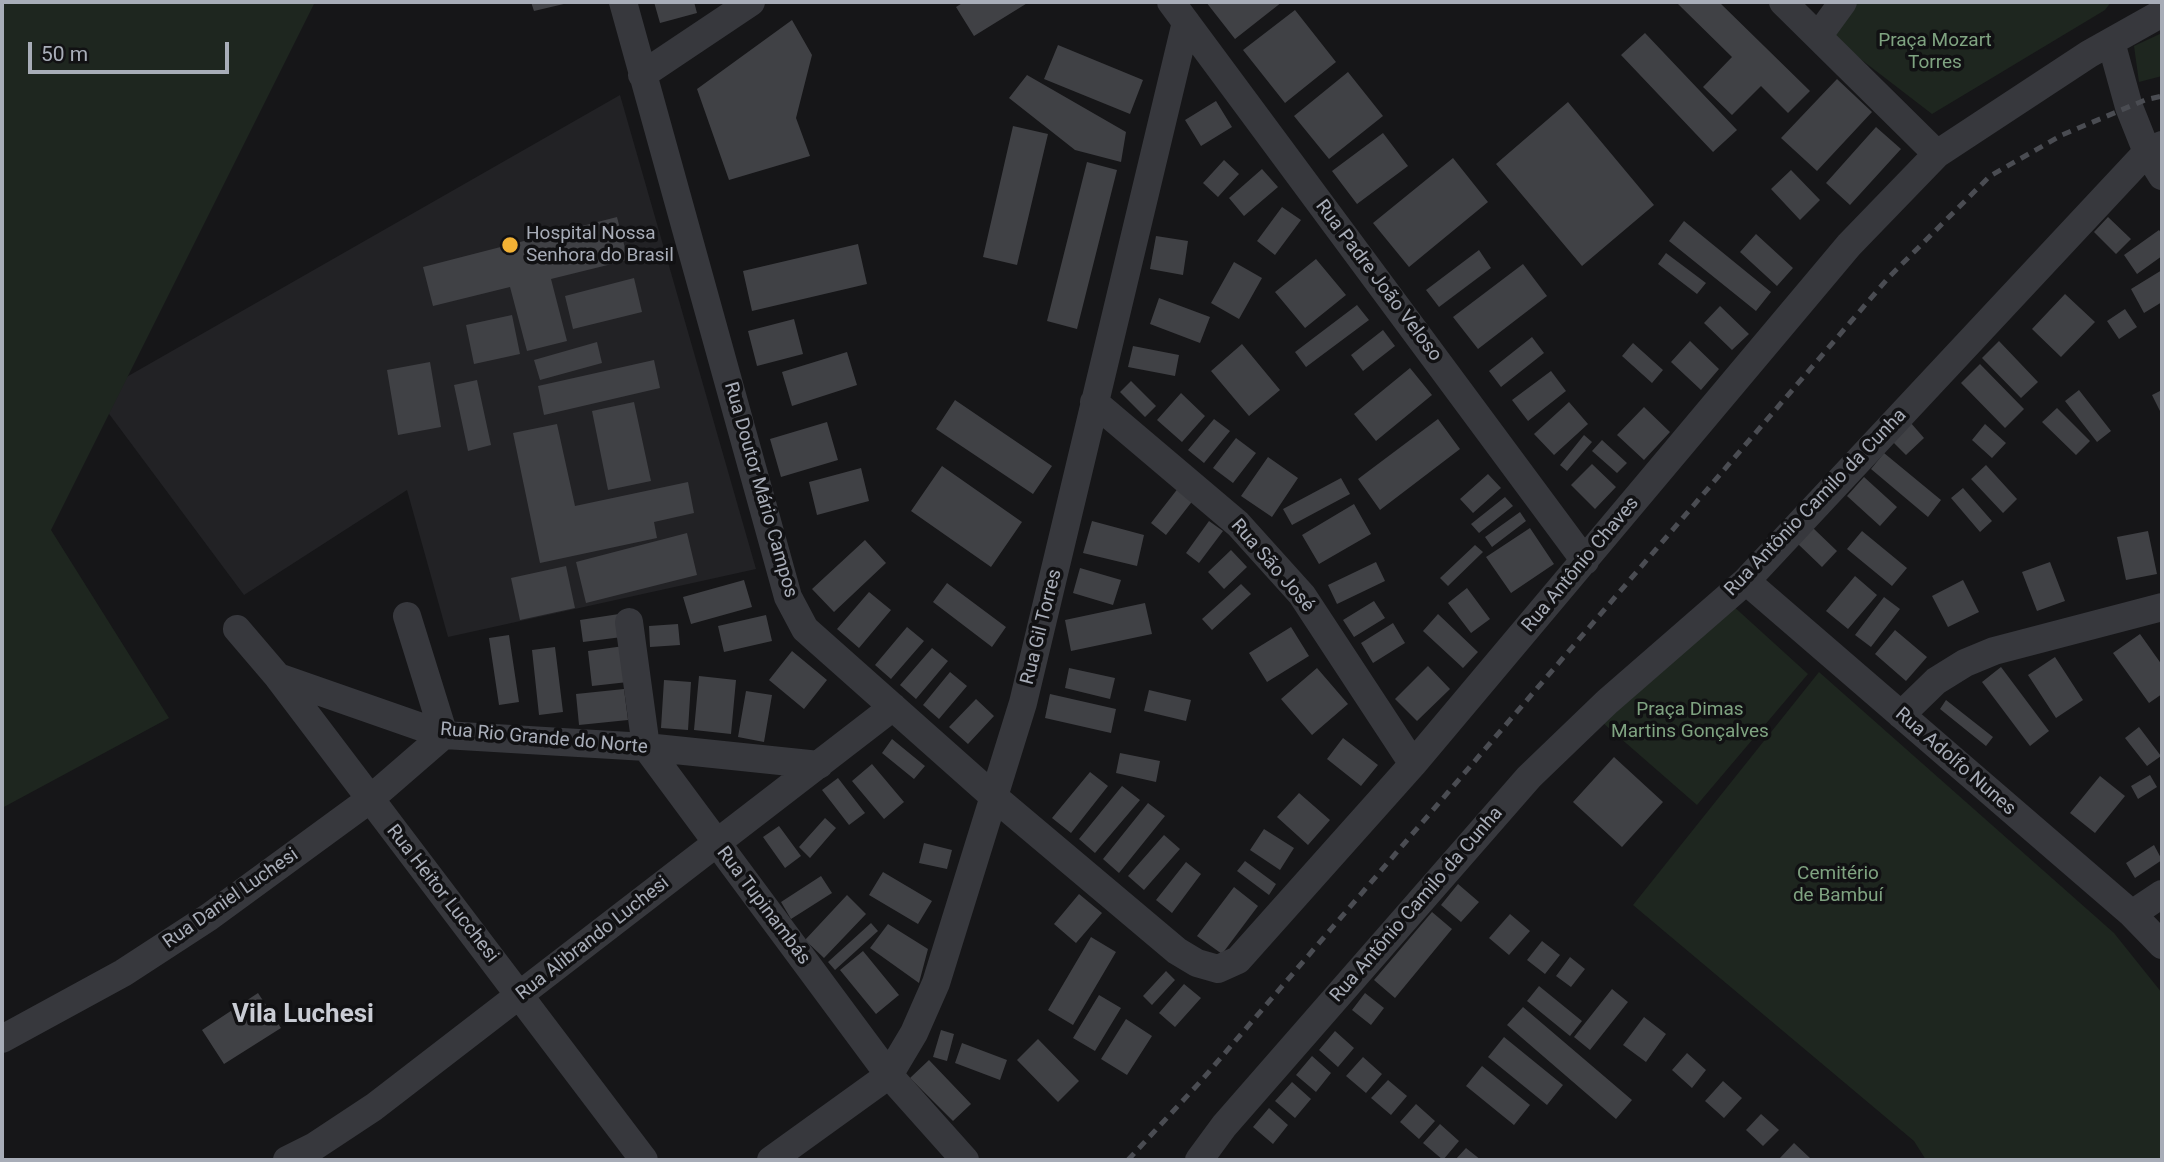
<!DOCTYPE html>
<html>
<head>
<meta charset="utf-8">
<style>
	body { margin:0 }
	#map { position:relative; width:2164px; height:1162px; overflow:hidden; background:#161618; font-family:Roboto,sans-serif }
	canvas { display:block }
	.frame { position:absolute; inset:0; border:4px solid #a8adb8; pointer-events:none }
	.scale { position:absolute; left:28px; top:42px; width:201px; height:32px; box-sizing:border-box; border:4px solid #a8adb8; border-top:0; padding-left:9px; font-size:21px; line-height:24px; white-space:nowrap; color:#a8adb8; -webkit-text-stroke:5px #111113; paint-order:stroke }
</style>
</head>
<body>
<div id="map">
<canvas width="2164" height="1162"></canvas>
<div class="frame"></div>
<div class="scale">50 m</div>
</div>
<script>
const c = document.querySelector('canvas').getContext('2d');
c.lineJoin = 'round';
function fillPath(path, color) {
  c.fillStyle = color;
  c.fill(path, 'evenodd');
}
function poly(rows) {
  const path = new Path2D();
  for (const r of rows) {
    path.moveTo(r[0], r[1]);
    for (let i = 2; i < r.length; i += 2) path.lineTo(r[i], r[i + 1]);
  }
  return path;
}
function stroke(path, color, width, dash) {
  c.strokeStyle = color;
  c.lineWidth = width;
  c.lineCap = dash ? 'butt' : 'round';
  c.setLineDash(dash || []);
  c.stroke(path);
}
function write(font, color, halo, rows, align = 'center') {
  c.font = font + ' Roboto,sans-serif';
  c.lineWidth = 7;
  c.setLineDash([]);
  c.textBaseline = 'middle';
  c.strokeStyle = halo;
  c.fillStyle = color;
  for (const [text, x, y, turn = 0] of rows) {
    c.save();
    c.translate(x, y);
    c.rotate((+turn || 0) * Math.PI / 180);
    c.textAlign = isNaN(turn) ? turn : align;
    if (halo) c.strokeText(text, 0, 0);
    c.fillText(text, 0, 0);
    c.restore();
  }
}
fillPath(poly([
	[620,95,756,569,448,637,407,490,244,595,95,395]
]), '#222225');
fillPath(poly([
	[2,2,315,2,51,530,169,718,2,808],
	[1847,2,2111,2,2105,10,1932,114,1824,31],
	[2162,33,2162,76,2139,82,2134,46],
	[1731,604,1808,674,1697,805,1603,723],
	[1819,672,2114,933,2162,993,2162,1160,1926,1160,1914,1141,1633,905]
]), '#1e261f');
fillPath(poly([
	[531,2,568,2,568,3,534,11],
	[654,2,694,2,697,13,660,23],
	[964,2,1029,2,974,36,956,7],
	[1206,2,1282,2,1235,39],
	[1680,2,1719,2,1810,91,1788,113,1761,86,1732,115,1703,87,1732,57,1678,4],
	[1295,10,1336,62,1285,103,1243,50],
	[792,20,812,55,796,118,810,156,729,180,697,89],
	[1645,33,1737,130,1713,152,1621,55],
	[1058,45,1143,80,1130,114,1044,79],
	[1348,72,1383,116,1329,159,1294,116],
	[1027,75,1126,132,1121,162,1075,150,1009,98],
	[1837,79,1872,112,1817,171,1781,138],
	[1216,101,1232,127,1201,146,1185,120],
	[1568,102,1654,205,1582,266,1496,164],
	[1013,126,1048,134,1017,265,983,257],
	[1876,127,1901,149,1850,205,1826,183],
	[1383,133,1408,166,1357,204,1332,171],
	[1453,158,1488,202,1409,267,1373,223],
	[1224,160,1239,174,1218,197,1203,183],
	[1087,162,1117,170,1077,329,1047,321],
	[1262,169,1278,187,1244,216,1229,198],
	[1791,170,1820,200,1800,220,1771,189],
	[1282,207,1301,220,1275,255,1257,241],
	[617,217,628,260,551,279,567,341,527,351,510,287,433,306,423,267],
	[2108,217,2131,239,2116,254,2094,232],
	[1684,221,1771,292,1756,311,1669,241],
	[2159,230,2162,234,2162,256,2137,274,2124,255],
	[1756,234,1793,268,1777,286,1740,252],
	[1156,236,1188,241,1183,275,1150,269],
	[858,244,867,284,752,311,743,271],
	[1479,250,1491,268,1439,307,1426,290],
	[1666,253,1706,283,1697,294,1658,264],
	[1316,259,1346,295,1305,328,1275,292],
	[1234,262,1262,278,1239,319,1211,303],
	[1523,264,1547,296,1478,349,1453,317],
	[2162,270,2162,302,2144,313,2131,289],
	[634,278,642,312,573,329,565,296],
	[2065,294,2095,322,2061,357,2032,329],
	[1159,298,1210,317,1200,343,1150,324],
	[1357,305,1369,320,1306,367,1295,352],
	[1720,306,1749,334,1732,350,1704,323],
	[2125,309,2137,327,2119,339,2107,321],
	[512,315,520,354,474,364,466,325],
	[794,319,803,354,757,366,748,331],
	[1383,330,1395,346,1363,371,1351,355],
	[1532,337,1544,353,1501,387,1489,371],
	[1690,341,1719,369,1701,390,1671,362],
	[1999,341,2038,382,2021,398,1982,358],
	[597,342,602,363,540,380,534,360],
	[1633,343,1663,370,1652,383,1622,356],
	[1242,344,1280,390,1249,416,1211,371],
	[1133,346,1179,355,1175,376,1128,367],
	[847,352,857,385,792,406,782,372],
	[654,360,660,388,544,415,538,386],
	[430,362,441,427,398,435,387,370],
	[1980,364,2024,409,2005,428,1961,383],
	[1410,368,1432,395,1376,441,1354,414],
	[1551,371,1566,391,1528,421,1512,400],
	[477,380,491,445,468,451,454,385],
	[1131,381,1156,406,1145,417,1120,392],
	[2079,390,2111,431,2097,442,2065,401],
	[2162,390,2162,415,2152,395],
	[1181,393,1205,416,1182,442,1157,420],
	[955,400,1052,466,1033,494,936,429],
	[634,402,651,481,608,490,592,411],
	[1569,402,1588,424,1554,455,1534,434],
	[1644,407,1670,432,1644,460,1617,435],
	[2057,408,2090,441,2076,455,2042,422],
	[1214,419,1230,431,1204,463,1188,450],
	[1438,419,1460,449,1380,510,1358,479],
	[827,422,838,460,781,477,770,439],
	[1910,422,1924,438,1906,455,1891,440],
	[557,424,575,506,688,482,694,513,654,522,657,538,540,563,513,433],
	[1985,424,2006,443,1992,458,1972,440],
	[1584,435,1592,442,1567,471,1560,465],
	[1236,438,1256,453,1233,483,1213,468],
	[1602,440,1627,463,1617,473,1592,451],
	[1884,453,1941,500,1928,517,1871,469],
	[1268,457,1298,478,1272,517,1241,496],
	[1592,464,1616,487,1595,509,1571,485],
	[1986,465,2017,499,2003,513,1971,479],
	[942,466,1022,522,991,567,911,511],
	[861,468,869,501,817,515,809,482],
	[1488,474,1501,488,1473,513,1460,499],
	[1864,477,1897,507,1880,526,1847,496],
	[1341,478,1350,494,1292,525,1283,509],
	[1179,487,1194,499,1166,535,1151,523],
	[1963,488,1992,521,1980,532,1951,498],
	[1505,497,1513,506,1479,533,1471,524],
	[1354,504,1371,534,1319,564,1302,535],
	[1520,512,1526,521,1492,547,1485,537],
	[1092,521,1144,535,1137,566,1083,553],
	[1209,521,1223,531,1199,563,1186,553],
	[1530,528,1554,564,1511,593,1486,557],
	[1813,528,1837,551,1822,567,1798,544],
	[1862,531,1907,568,1892,586,1847,549],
	[2148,531,2157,574,2126,580,2117,537],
	[687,533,697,575,586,603,576,562],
	[865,540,886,563,834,612,812,589],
	[1475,545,1483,552,1448,586,1440,578],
	[1231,550,1247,567,1224,589,1208,572],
	[1376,562,1385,581,1337,604,1328,585],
	[2050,562,2065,601,2037,611,2022,572],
	[566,566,575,608,520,620,511,578],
	[1080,568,1121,580,1113,605,1073,593],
	[1855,576,1877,595,1848,629,1826,611],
	[744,580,752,607,691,624,683,597],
	[1963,580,1979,612,1948,627,1932,596],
	[947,583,1006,627,992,647,933,602],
	[1241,584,1251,594,1212,630,1202,619],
	[1467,588,1490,619,1471,633,1448,603],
	[869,592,891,610,859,648,837,629],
	[1884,597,1900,609,1871,647,1855,635],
	[1374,601,1385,618,1354,637,1343,620],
	[1145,603,1152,634,1071,651,1065,620],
	[619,614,622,637,583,642,580,620],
	[1438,614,1478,652,1463,668,1423,631],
	[766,615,772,641,724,652,718,626],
	[1393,623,1405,643,1373,663,1361,643],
	[678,624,680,645,650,647,649,626],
	[907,627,924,641,891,679,875,665],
	[1291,627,1309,656,1267,682,1249,653],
	[1895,630,1927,657,1906,681,1875,654],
	[2140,634,2162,665,2162,694,2149,703,2113,653],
	[509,635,519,702,499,705,489,638],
	[624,646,628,682,592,686,588,651],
	[555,647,563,712,539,715,532,650],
	[932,648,948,661,916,699,900,685],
	[792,651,827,680,804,709,769,680],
	[2055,657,2083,700,2056,718,2028,675],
	[1428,666,1450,689,1417,721,1395,699],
	[2001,667,2049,731,2030,746,1982,682],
	[1069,668,1115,678,1110,699,1065,688],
	[1317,668,1348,704,1312,735,1281,699],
	[950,672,967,686,939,719,923,705],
	[699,676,736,680,731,734,694,730],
	[664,680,691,682,688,730,661,728],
	[624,689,628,720,579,725,576,694],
	[1149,690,1191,700,1186,721,1144,711],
	[746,691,772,695,764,742,738,737],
	[1050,694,1116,709,1111,733,1045,718],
	[976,699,994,716,968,744,949,727],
	[1946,700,1993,737,1986,746,1940,709],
	[2139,727,2161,756,2147,766,2125,738],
	[1343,738,1378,765,1361,786,1327,759],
	[892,739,925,766,914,779,882,753],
	[1120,753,1160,761,1156,782,1116,773],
	[1614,757,1663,802,1622,847,1573,802],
	[872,764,904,802,884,819,852,781],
	[1090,772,1108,786,1071,833,1052,818],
	[2150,775,2157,787,2138,799,2131,786],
	[2100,776,2125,796,2095,833,2070,813],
	[838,778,865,813,849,825,822,790],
	[1122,786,1140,800,1095,853,1079,839],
	[1299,793,1330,820,1308,845,1277,817],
	[1148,803,1165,816,1119,873,1103,859],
	[825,818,836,828,810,858,799,847],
	[779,826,801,856,785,868,763,837],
	[1264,829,1294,848,1280,870,1250,850],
	[1164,835,1180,849,1144,890,1128,876],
	[924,843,952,850,947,869,919,863],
	[2154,845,2162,860,2135,878,2126,863],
	[1245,861,1276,884,1269,895,1237,871],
	[1186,862,1201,874,1172,913,1156,900],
	[883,872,932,901,918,924,869,895],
	[821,876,832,893,791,919,781,902],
	[1458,884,1479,902,1461,922,1441,905],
	[1234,887,1258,906,1222,954,1197,936],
	[1079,894,1102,913,1076,943,1054,924],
	[847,895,866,914,824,958,805,940],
	[1432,912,1452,929,1395,998,1374,980],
	[1510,914,1530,931,1509,955,1489,938],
	[871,923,878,931,835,970,828,962],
	[888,924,928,949,919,983,870,948],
	[1091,937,1116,952,1073,1025,1048,1010],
	[1542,941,1560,955,1545,974,1527,960],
	[863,951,899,995,876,1014,840,970],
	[1570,957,1585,969,1571,987,1556,976],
	[1166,971,1175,980,1152,1005,1143,996],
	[1184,984,1201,998,1175,1027,1159,1013],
	[1539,986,1582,1021,1570,1036,1527,1001],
	[1612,989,1628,1002,1590,1050,1574,1037],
	[258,993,281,1028,224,1064,202,1030],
	[1365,993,1384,1008,1371,1025,1352,1010],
	[1099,995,1121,1008,1095,1051,1073,1038],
	[1523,1007,1632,1100,1616,1119,1507,1025],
	[1644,1017,1666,1034,1646,1062,1623,1045],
	[1126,1019,1152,1036,1127,1075,1101,1059],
	[941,1030,954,1034,947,1061,933,1057],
	[1335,1031,1354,1048,1338,1067,1319,1050],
	[1504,1037,1563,1085,1547,1105,1488,1057],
	[1038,1039,1079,1081,1058,1102,1017,1060],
	[962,1043,1007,1060,1000,1080,955,1063],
	[1687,1053,1706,1070,1692,1088,1672,1070],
	[1312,1056,1331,1073,1316,1092,1296,1075],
	[1363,1057,1382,1074,1366,1093,1346,1076],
	[929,1060,971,1104,953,1121,910,1078],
	[1482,1066,1530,1105,1514,1125,1466,1086],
	[1388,1080,1407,1096,1391,1115,1371,1098],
	[1723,1081,1742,1098,1724,1118,1705,1101],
	[1292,1082,1311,1099,1295,1118,1275,1101],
	[1416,1104,1435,1121,1419,1139,1400,1122],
	[1269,1108,1288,1125,1273,1144,1253,1127],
	[1761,1114,1779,1130,1763,1146,1746,1130],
	[1440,1124,1459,1141,1443,1160,1423,1143],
	[1794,1143,1810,1158,1808,1160,1779,1159],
	[1466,1148,1481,1160,1455,1160]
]), '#404145');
stroke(poly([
	[623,2,788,597,805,629,993,796,1177,951,1197,963,1218,969,1238,960,1413,764,1849,245,1937,154,2089,54,2162,13],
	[1171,2,1585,561],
	[1783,2,1937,154],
	[1819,35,1843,2],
	[2111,42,2129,107,2147,152,2162,176],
	[642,75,751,2],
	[1094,402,1238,524,1302,595,1413,764],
	[1746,581,2132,914,2162,945],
	[629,622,646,747,889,1075,965,1160],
	[237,629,278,677,644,1160],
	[278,677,444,735,646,747,819,765],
	[1901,715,1936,681,1965,663,1994,651,2162,607],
	[2132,914,2162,894],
	[2,1039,123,973,209,917,369,800,444,735,407,616],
	[287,1160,315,1146,374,1107,893,707],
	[771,1160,889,1075,914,1033,936,983,1023,703,1186,22],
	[1199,1160,1224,1126,1529,777,1607,702,1746,581,2147,152,2162,145]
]), '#37383d', 28);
stroke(poly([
	[1128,1160,1201,1081,1889,277,1990,176,2062,135,2145,100,2162,96]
]), '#4a4c52', 5, [9, 7]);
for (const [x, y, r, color] of [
	[510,245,9,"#f2b134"]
]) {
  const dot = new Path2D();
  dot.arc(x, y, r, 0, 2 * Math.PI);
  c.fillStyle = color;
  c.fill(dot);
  stroke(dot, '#111113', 2.5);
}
write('19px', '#7fa381', '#111113', [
	["Praça Mozart",1935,41],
	["Torres",1935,63],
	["Praça Dimas",1690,710],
	["Martins Gonçalves",1690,732],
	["Cemitério",1838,874],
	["de Bambuí",1838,896]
]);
write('19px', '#a8adb8', '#111113', [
	["Hospital Nossa",526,234],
	["Senhora do Brasil",526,256]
], 'left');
write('19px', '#a8adb8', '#111113', [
	["Rua Padre João Veloso",1378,281,53],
	["Rua Doutor Mário Campos",760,490,74],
	["Rua Antônio Camilo da Cunha",1816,503,-46],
	["Rua Antônio Chaves",1581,565,-50],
	["Rua São José",1272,566,49],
	["Rua Gil Torres",1042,627,-76],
	["Rua Rio Grande do Norte",544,739,5],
	["Rua Adolfo Nunes",1955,762,41],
	["Rua Heitor Lucchesi",442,894,52],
	["Rua Daniel Luchesi",231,899,-35],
	["Rua Antônio Camilo da Cunha",1417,905,-49],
	["Rua Tupinambás",763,906,53],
	["Rua Alibrando Luchesi",593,939,-38]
]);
write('bold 26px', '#c9ccd4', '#111113', [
	["Vila Luchesi",303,1015]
]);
</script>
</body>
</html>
